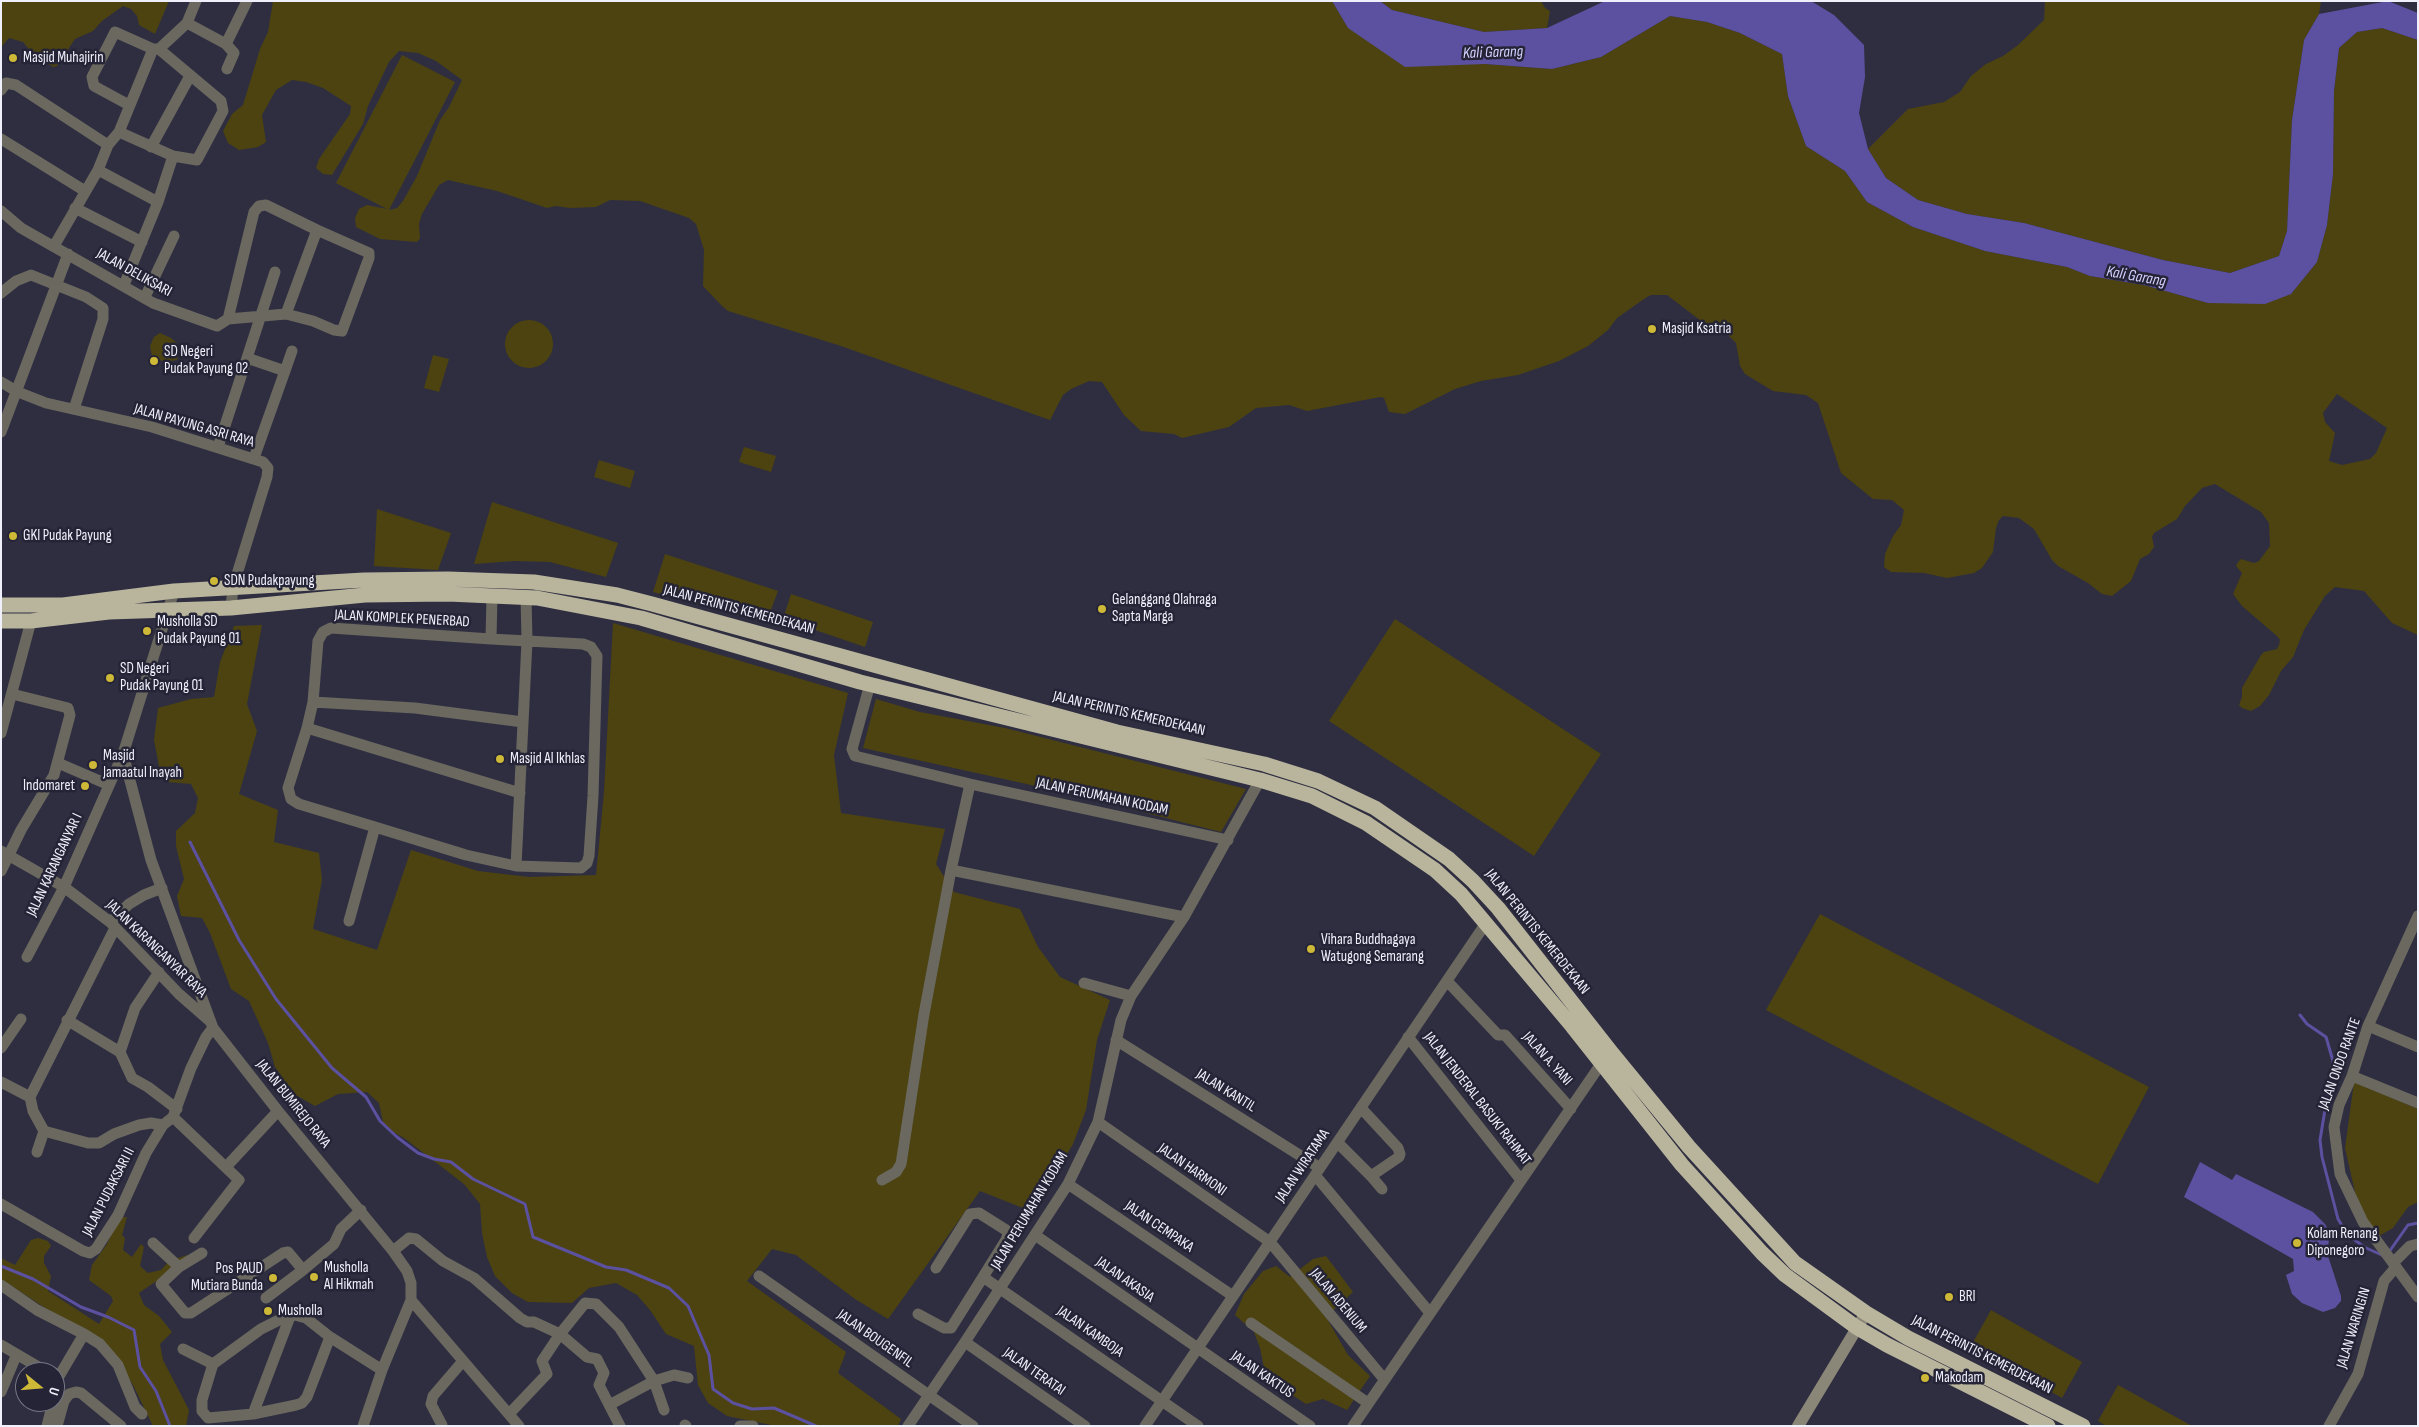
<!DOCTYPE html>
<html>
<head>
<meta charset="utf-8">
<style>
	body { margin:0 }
	#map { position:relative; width:2419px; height:1427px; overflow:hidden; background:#2f2e40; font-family:"Sofia Sans Condensed",sans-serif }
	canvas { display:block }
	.frame { position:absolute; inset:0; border:2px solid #f0f0fc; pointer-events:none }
	.north { position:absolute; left:15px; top:1362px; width:50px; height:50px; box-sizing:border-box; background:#252436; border:1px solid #767685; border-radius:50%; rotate:107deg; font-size:14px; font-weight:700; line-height:20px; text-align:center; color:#f0f0fc }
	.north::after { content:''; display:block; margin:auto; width:18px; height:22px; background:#ceb837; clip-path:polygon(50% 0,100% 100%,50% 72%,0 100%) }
</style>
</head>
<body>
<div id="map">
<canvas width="2419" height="1427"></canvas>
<div class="frame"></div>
<div class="north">U</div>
</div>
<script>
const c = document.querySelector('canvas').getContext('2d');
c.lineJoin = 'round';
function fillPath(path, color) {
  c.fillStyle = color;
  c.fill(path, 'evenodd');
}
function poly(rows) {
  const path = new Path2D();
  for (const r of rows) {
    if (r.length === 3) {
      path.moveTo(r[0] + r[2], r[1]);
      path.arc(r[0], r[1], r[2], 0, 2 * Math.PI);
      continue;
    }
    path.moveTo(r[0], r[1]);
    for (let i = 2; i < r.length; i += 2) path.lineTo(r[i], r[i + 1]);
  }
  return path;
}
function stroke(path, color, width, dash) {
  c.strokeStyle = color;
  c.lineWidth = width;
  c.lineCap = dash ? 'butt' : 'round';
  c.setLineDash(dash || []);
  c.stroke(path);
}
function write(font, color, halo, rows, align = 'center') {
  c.font = font + ' "Sofia Sans Condensed",sans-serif';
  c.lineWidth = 5;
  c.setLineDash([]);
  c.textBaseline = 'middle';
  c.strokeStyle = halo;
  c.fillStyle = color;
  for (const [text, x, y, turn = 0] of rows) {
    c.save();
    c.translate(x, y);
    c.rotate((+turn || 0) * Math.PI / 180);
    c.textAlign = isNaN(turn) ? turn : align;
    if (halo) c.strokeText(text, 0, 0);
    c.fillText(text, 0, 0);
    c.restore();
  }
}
fillPath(poly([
	[1,1,169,1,155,34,139,25,137,16,131,9,123,6,102,21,93,31,75,39,57,66,53,67,32,53,23,42,9,38,1,47],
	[273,1,1332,1,1348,28,1485,64,1552,69,1601,57,1670,16,1707,22,1740,33,1782,54,1788,96,1806,146,1845,171,1867,202,1913,227,1985,251,2067,267,2090,276,2144,285,2208,303,2291,294,2317,262,2327,225,2333,174,2334,91,2339,48,2357,32,2382,28,2418,40,2418,635,2392,623,2364,591,2335,587,2325,596,2304,630,2293,657,2281,671,2269,695,2260,706,2251,711,2242,708,2239,705,2242,697,2242,688,2261,655,2264,652,2277,649,2279,645,2280,640,2277,636,2242,606,2233,594,2242,573,2236,566,2238,562,2241,559,2254,563,2259,561,2270,546,2269,523,2261,512,2215,484,2202,488,2185,506,2177,519,2154,533,2152,537,2154,547,2149,554,2140,559,2131,581,2112,596,2102,594,2088,583,2058,566,2052,560,2034,529,2019,518,2003,516,1999,520,1996,528,1993,552,1982,568,1974,573,1947,578,1924,573,1891,572,1884,567,1885,554,1893,536,1901,525,1904,510,1892,500,1873,499,1841,473,1818,403,1806,395,1773,391,1745,374,1740,366,1736,343,1726,333,1705,324,1667,295,1651,295,1647,297,1617,318,1608,330,1588,346,1559,361,1518,375,1481,381,1455,389,1405,414,1389,412,1384,398,1380,397,1307,411,1289,405,1256,408,1229,427,1182,438,1174,434,1141,431,1124,415,1102,382,1089,381,1071,389,1063,395,1050,420,838,345,728,311,721,305,703,286,704,250,696,224,689,218,640,201,610,200,596,207,570,208,556,206,547,208,497,191,448,180,439,185,422,214,419,224,420,238,417,242,380,239,356,227,355,218,359,209,367,205,387,209,336,183,402,55,455,82,389,210,397,208,403,201,417,176,440,120,449,107,462,80,436,61,418,53,399,51,389,62,368,106,363,124,332,175,323,174,316,168,319,159,350,114,351,106,323,88,306,82,292,80,276,90,262,115,266,142,258,147,239,150,228,143,223,131,232,114,243,105,260,49,268,32],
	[2337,394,2387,428,2376,453,2370,459,2342,465,2329,461,2335,433,2325,422,2323,413],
	[1380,1,1541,1,1545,8,1550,11,1547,28,1484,32,1392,10],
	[2045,1,2321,1,2319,14,2304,40,2292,120,2287,231,2279,256,2230,273,2163,260,2024,223,1967,214,1918,200,1886,178,1868,149,1908,109,1944,102,1960,92,1971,76,1986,64,2003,56,2018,45,2044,20],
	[529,344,24],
	[160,333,171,338,181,347,177,360,164,362,152,356,150,346,154,337],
	[433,355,449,359,439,392,424,388],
	[744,447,776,456,771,472,739,462],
	[599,460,635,471,630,488,594,477],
	[492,502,618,543,606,577,550,562,514,561,474,564],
	[377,509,451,533,438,570,374,566],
	[665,554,778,591,766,623,653,592],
	[791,594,873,622,865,647,783,619],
	[1395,619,1601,754,1534,856,1329,721],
	[613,623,848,693,834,755,841,813,945,829,936,864,954,892,1020,909,1038,947,1060,977,1110,1000,1097,1040,1086,1110,1073,1144,1033,1212,980,1191,888,1319,855,1299,796,1255,772,1249,747,1281,846,1352,838,1373,901,1419,898,1426,776,1426,727,1416,708,1403,698,1385,694,1346,666,1334,650,1310,637,1295,616,1283,589,1288,572,1303,528,1302,512,1293,495,1276,487,1257,482,1233,480,1204,464,1184,404,1138,393,1132,383,1122,379,1103,367,1092,338,1094,315,1106,294,1094,275,1067,268,1043,249,1001,231,989,210,933,202,918,181,916,177,896,184,879,176,846,176,831,195,813,198,798,191,784,168,782,159,766,154,740,158,708,191,699,214,697,220,662,234,626,262,625,247,704,257,731,239,794,278,810,274,842,319,853,322,880,313,929,377,950,411,850,478,871,529,877,596,875,604,792],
	[876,699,920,712,1005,728,1246,789,1221,832,1063,792,863,748],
	[1820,914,2149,1087,2098,1184,1766,1010],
	[2354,1082,2418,1109,2418,1202,2408,1207,2393,1228,2379,1236,2359,1210,2345,1148],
	[120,1217,127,1217,122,1235,125,1238,123,1250,132,1257,141,1244,144,1247,140,1266,148,1273,161,1270,169,1261,187,1255,192,1260,171,1277,155,1282,139,1293,144,1305,159,1316,172,1332,160,1344,163,1360,189,1410,186,1426,153,1426,133,1385,111,1351,1,1279,1,1258,15,1265,31,1240,38,1238,48,1241,51,1246,44,1256,44,1263,51,1276,48,1291,99,1324,113,1301,111,1296,89,1280,92,1265,107,1244],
	[1326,1256,1353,1292,1326,1317,1348,1355,1370,1376,1347,1410,1323,1399,1306,1404,1266,1378,1260,1348,1254,1332,1235,1315,1244,1294,1263,1271,1276,1266,1290,1277,1313,1259],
	[1991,1310,2082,1362,2062,1398,1971,1346],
	[2118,1385,2192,1426,2106,1426,2098,1421]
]), '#4c4310');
fillPath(poly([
	[1332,1,1380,1,1392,10,1484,32,1547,28,1605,1,1811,1,1834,15,1864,45,1865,77,1859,113,1868,149,1886,178,1918,200,1967,214,2024,223,2163,260,2230,273,2279,256,2287,231,2292,120,2304,40,2319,14,2388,1,2418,13,2418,40,2382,28,2357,32,2339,48,2334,91,2333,174,2327,225,2317,262,2291,294,2265,304,2208,303,2144,285,2090,276,2067,267,1985,251,1913,227,1867,202,1845,171,1806,146,1788,96,1782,54,1740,33,1707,22,1670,16,1601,57,1552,69,1485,64,1405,67,1348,28],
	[2200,1162,2232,1180,2236,1174,2313,1212,2325,1224,2330,1233,2327,1253,2341,1296,2341,1301,2335,1308,2323,1312,2302,1303,2292,1294,2286,1275,2294,1271,2293,1259,2184,1197]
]), '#5c51a0');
stroke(poly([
	[190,842,239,940,276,999,332,1068,366,1097,380,1121,397,1137,418,1153,434,1159,451,1162,473,1179,525,1204,533,1237,606,1267,626,1270,669,1288,688,1306,709,1355,713,1389,733,1403,752,1409,774,1408,816,1426],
	[2300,1015,2307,1024,2326,1037,2333,1061,2320,1140,2322,1157,2338,1219,2347,1234,2364,1247,2384,1256],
	[2389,1252,2408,1225,2418,1223],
	[1,1266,33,1279,81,1307,108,1317,134,1330,140,1367,156,1391,170,1426]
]), '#5c51a0', 3);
stroke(poly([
	[187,23,196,1],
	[226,44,234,53,227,69],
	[1,90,6,83,16,85,108,145],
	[129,105,94,86,92,77,115,32,153,49],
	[119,132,173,156,197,160,223,111,221,101,159,49],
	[1,139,85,191],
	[151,147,190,76],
	[98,170,158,202],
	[75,208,142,242],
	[1,211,21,228,153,303,217,326,228,319,286,314,313,321,334,330,342,331,369,258,369,253,317,230,286,314],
	[54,246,98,170,108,145,119,132,153,49,159,49,187,23,226,44,247,1],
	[124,285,158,202,173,156],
	[1,293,16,281,31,275,86,297,103,308,103,319,74,409],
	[145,297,174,236],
	[228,319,254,212,259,206,266,205,317,230],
	[247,358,285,371,254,458],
	[285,371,292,351],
	[1,382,18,392,46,403,152,427,263,462,268,468,267,477,233,587,231,608],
	[1,432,68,254],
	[218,447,275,272],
	[492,596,491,639,583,644,591,647,597,656,593,796,589,856,587,863,581,868,516,866],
	[870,684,852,749,855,756,970,784,1228,840],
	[313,702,318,641,323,632,331,628,491,639],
	[307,728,313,702,415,708,523,722],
	[1,733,31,621],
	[123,754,151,860,213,1028,278,1111,393,1251,407,1271,411,1283,411,1300,519,1426],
	[58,763,109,785],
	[970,784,951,870,1184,917],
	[375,827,299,804,291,799,288,788,307,728,520,793],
	[1,851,64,887,110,922,179,994,211,1022],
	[1,871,21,830,54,775,70,715,68,708,12,694],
	[2418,916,2368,1026,2352,1076,2339,1105,2334,1127,2340,1174,2353,1201,2363,1222,2418,1297],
	[349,921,375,827,466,855,516,866,527,641,526,597],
	[110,922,129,904,144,895,162,888],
	[115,928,30,1097,33,1111,44,1131,88,1143,99,1143,114,1134,139,1125,151,1123,163,1125],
	[27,957,64,887,123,754,174,591],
	[159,972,135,1008,120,1052,132,1078,148,1087,177,1109],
	[1447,981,1498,1035,1505,1035,1571,1109],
	[1084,983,1131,996],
	[67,1020,120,1052],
	[2368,1026,2418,1047],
	[1408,1037,1521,1180],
	[1116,1040,1320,1168],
	[1,1048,21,1019],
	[2352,1076,2418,1103],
	[1,1082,30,1097],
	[173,1117,239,1180,194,1238],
	[1098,1122,1270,1242,1384,1379],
	[1338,1143,1371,1176,1399,1157,1400,1154,1398,1148,1362,1109],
	[37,1152,44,1131],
	[226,1167,278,1111],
	[1315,1175,1430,1313],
	[1371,1176,1382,1189],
	[882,1180,896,1172,901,1164,924,1014,951,870],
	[1068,1184,1233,1296],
	[1,1204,83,1251,90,1253,96,1249,118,1215,146,1153,163,1125,173,1117,191,1068,206,1037,213,1028],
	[1035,1235,1310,1426],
	[153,1243,179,1267],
	[393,1251,409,1238,416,1239,443,1261,474,1278,520,1318,527,1322,534,1322,560,1334,585,1303,596,1304,619,1327,654,1381,664,1410],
	[202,1253,179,1267,161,1284,185,1313,191,1313,283,1253,288,1252,303,1270,334,1244,341,1229,361,1210],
	[2393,1263,2410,1246,2418,1244],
	[936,1268,970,1214,979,1213,1006,1230,1008,1234,1006,1240,983,1277,1198,1426],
	[759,1276,973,1426],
	[1,1285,37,1310,84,1334,58,1378,55,1377],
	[266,1298,303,1270],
	[918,1314,944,1328,951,1328,983,1277],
	[1251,1323,1368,1403],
	[84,1334,100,1344,118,1365,135,1407,142,1414],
	[965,1342,1085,1426],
	[1,1345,47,1372],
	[183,1349,213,1364,261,1329,291,1314,306,1318,330,1337,382,1370],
	[213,1364,202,1400,202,1411,208,1418,253,1414,296,1405,302,1403,307,1397,330,1337],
	[55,1391,58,1378],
	[1,1392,16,1356],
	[611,1404,654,1381,674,1375,688,1378],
	[253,1414,291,1314],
	[509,1414,547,1374,542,1361,560,1334,587,1357,597,1359,604,1373,599,1385,620,1426],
	[442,1425,431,1404,433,1396,463,1361],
	[685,1425,686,1426],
	[47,1426,53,1402],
	[57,1426,64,1401,69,1394,76,1392,81,1393,121,1426],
	[363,1426,382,1370,411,1300],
	[740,1426,753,1426],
	[908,1426,965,1342,1068,1184,1098,1122,1121,1020,1131,996,1184,917,1260,780],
	[1145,1426,1486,923],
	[1353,1426,1605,1058],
	[2329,1426,2358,1374,2384,1281,2396,1267]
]), '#6a685f', 11);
stroke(poly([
	[1798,1426,1866,1313]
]), '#8a8778', 12);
stroke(poly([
	[1,605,63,605,174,591,364,580,448,579,534,582,617,595,652,604,1117,732,1264,764,1318,781,1375,808,1449,859,1473,881,1498,908,1611,1052,1689,1147,1795,1263,1866,1313,1908,1338,2083,1426],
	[1,621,31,621,109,612,231,608,365,595,448,594,537,598,641,618,860,682,1260,780,1312,796,1366,823,1435,870,1461,894,1572,1026,1682,1165,1762,1253,1785,1275,1856,1327,1887,1345,2048,1426]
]), '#b9b59d', 15);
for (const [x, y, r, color] of [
	[13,58,5,"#ceb837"],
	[1652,329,5,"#ceb837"],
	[154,361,5,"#ceb837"],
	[13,536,5,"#ceb837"],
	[214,581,5,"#ceb837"],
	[1102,609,5,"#ceb837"],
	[147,631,5,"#ceb837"],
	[110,678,5,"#ceb837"],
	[500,759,5,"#ceb837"],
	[93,765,5,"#ceb837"],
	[85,786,5,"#ceb837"],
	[1311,949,5,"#ceb837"],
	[2297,1243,5,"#ceb837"],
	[314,1277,5,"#ceb837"],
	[273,1278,5,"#ceb837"],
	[1949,1297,5,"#ceb837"],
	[268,1311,5,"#ceb837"],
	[1925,1378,5,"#ceb837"]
]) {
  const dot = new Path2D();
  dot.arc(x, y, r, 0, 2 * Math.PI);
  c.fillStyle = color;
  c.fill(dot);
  stroke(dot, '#252436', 2);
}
write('15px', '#f0f0fc', '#252436', [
	["Masjid Muhajirin",23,58],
	["Masjid Ksatria",1662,329],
	["SD Negeri",164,352],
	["Pudak Payung 02",164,369],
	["GKI Pudak Payung",23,536],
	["SDN Pudakpayung",224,581],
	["Gelanggang Olahraga",1112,600],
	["Sapta Marga",1112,617],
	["Musholla SD",157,622],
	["Pudak Payung 01",157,639],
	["SD Negeri",120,669],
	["Pudak Payung 01",120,686],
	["Masjid",103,756],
	["Jamaatul Inayah",103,773],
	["Masjid Al Ikhlas",510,759],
	["Indomaret",75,786,"right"],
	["Vihara Buddhagaya",1321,940],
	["Watugong Semarang",1321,957],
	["Kolam Renang",2307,1234],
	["Diponegoro",2307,1251],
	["Musholla",324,1268],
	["Al Hikmah",324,1285],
	["Pos PAUD",263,1269,"right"],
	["Mutiara Bunda",263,1286,"right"],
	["BRI",1959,1297],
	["Musholla",278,1311],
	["Makodam",1935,1378]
], 'left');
write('15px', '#f0f0fc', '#252436', [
	["JALAN DELIKSARI",134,273,29],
	["JALAN PAYUNG ASRI RAYA",194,426,16],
	["JALAN PERINTIS KEMERDEKAAN",739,610,15],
	["JALAN KOMPLEK PENERBAD",402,619,3],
	["JALAN PERINTIS KEMERDEKAAN",1129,714,13],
	["JALAN PERUMAHAN KODAM",1102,797,12],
	["JALAN KARANGANYAR I",55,865,-65],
	["JALAN PERINTIS KEMERDEKAAN",1537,932,51],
	["JALAN KARANGANYAR RAYA",156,949,44],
	["JALAN A. YANI",1547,1059,48],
	["JALAN ONDO RANTE",2340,1064,-70],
	["JALAN KANTIL",1226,1091,32],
	["JALAN JENDERAL BASUKI RAHMAT",1477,1099,52],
	["JALAN BUMIREJO RAYA",293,1104,51],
	["JALAN WIRATAMA",1303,1166,-56],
	["JALAN HARMONI",1192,1170,35],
	["JALAN PUDAKSARI II",109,1192,-63],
	["JALAN PERUMAHAN KODAM",1030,1211,-59],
	["JALAN CEMPAKA",1159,1227,34],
	["JALAN AKASIA",1125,1280,35],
	["JALAN ADENIUM",1338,1301,50],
	["JALAN WARINGIN",2354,1328,-73],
	["JALAN KAMBOJA",1090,1332,35],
	["JALAN BOUGENFIL",875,1339,35],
	["JALAN PERINTIS KEMERDEKAAN",1982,1355,27],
	["JALAN TERATAI",1034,1372,35],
	["JALAN KAKTUS",1262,1375,34]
]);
write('italic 16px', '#d4d2ff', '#252436', [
	["Kali Garang",1493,53,-2],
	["Kali Garang",2136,277,10]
]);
</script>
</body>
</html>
